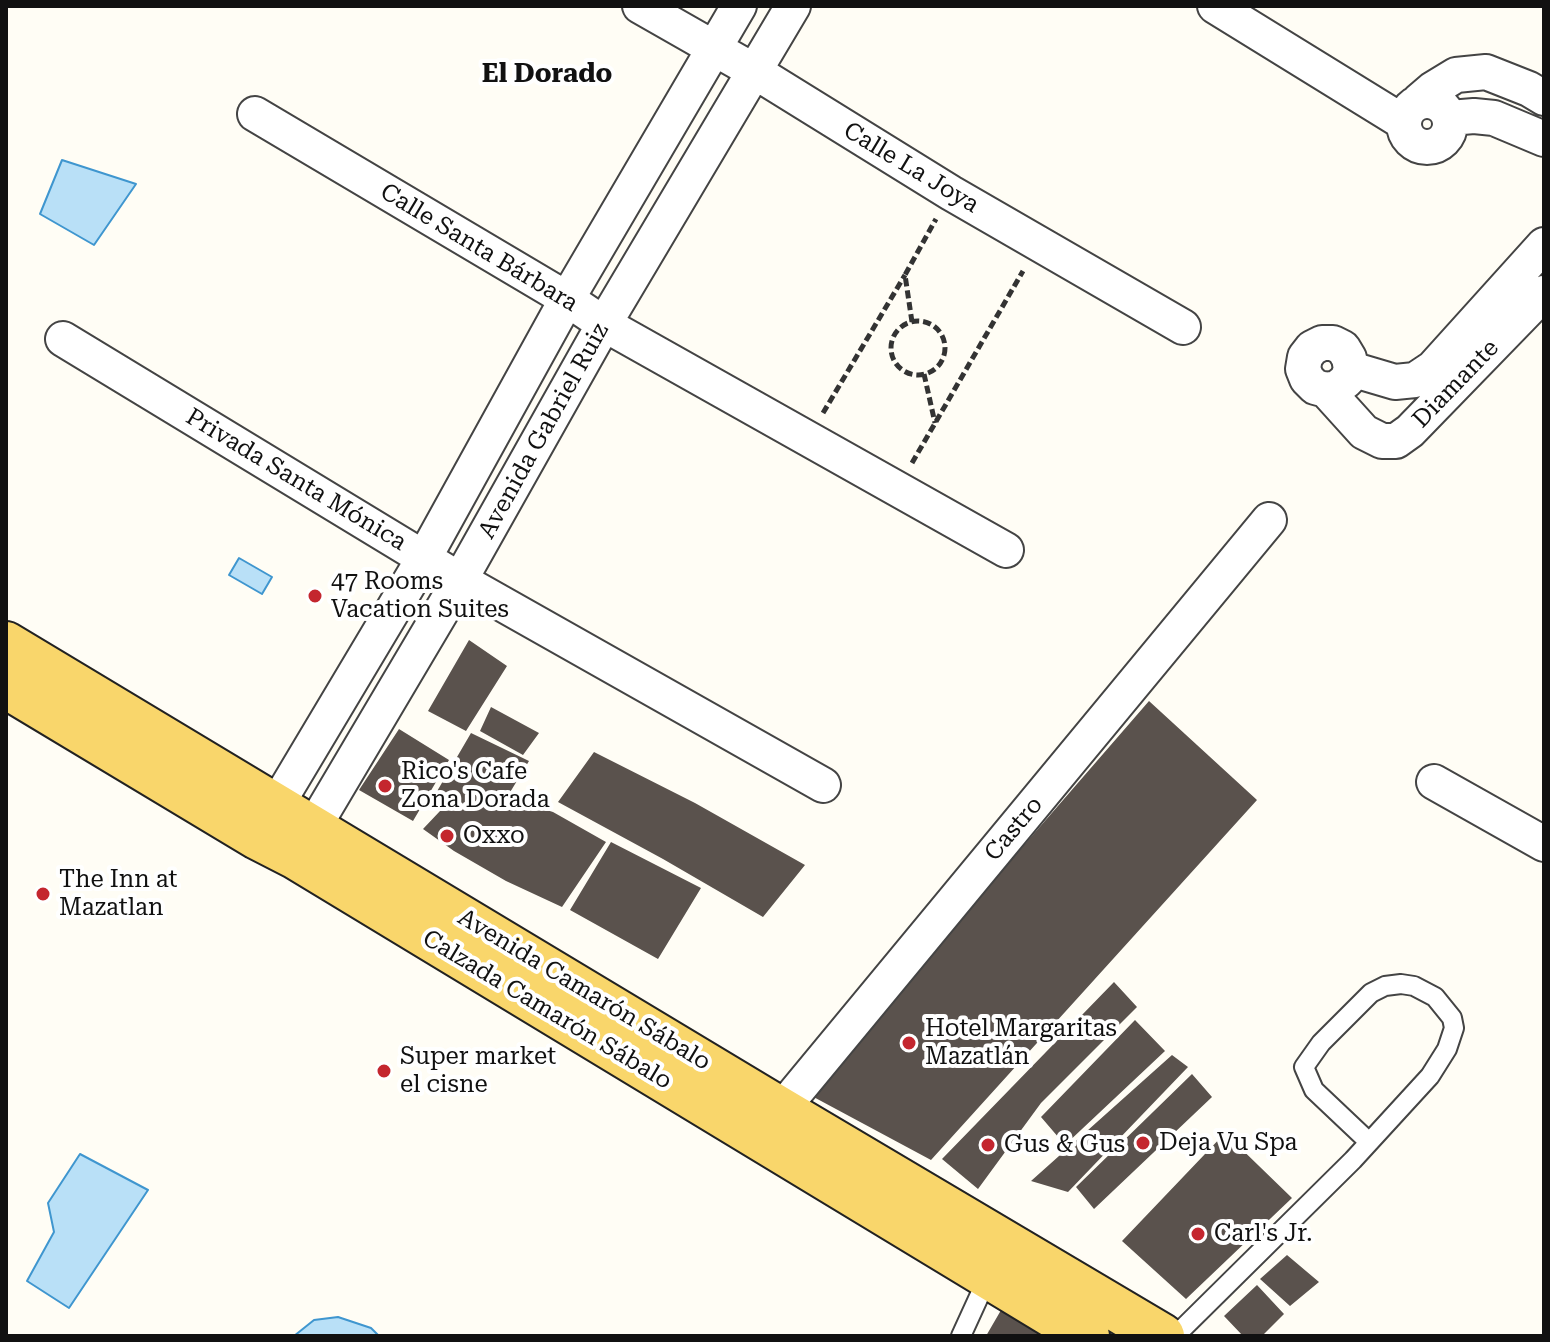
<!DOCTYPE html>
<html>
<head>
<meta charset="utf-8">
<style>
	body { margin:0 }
	#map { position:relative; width:1550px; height:1342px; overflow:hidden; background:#fffdf5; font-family:"Roboto Serif",serif }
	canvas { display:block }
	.frame { position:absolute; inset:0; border:8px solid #111; pointer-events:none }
</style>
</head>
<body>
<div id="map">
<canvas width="1550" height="1342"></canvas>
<div class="frame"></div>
</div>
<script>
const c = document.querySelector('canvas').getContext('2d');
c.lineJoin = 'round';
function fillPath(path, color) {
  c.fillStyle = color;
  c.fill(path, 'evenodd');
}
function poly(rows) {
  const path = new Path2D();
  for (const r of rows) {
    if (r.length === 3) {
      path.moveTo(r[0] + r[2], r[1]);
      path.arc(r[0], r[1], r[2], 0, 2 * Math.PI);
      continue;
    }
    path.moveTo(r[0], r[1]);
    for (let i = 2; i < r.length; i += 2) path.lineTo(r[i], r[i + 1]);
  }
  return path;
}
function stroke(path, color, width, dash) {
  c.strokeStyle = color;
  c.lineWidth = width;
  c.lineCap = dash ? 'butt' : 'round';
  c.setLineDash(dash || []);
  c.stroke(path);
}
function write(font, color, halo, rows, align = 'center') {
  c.font = font + ' "Roboto Serif",serif';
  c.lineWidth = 8;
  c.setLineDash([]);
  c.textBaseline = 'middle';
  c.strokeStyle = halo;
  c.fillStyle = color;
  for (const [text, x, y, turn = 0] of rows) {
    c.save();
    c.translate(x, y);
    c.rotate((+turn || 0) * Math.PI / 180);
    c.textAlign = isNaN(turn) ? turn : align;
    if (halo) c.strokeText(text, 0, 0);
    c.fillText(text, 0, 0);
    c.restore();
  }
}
const water = poly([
	[62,160,136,184,94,245,40,214,62,160],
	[239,558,272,577,262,594,229,575,239,558],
	[80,1154,148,1190,69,1308,27,1281,54,1232,48,1203,80,1154],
	[338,1317,371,1328,379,1336,294,1336,314,1320,338,1317]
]);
fillPath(water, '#b9e0f7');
stroke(water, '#3f96cf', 2);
fillPath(poly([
	[469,640,507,666,466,731,428,711],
	[1149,701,1257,800,931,1160,808,1094],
	[491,707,539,733,523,755,480,731],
	[399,729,449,760,413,821,359,790],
	[471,733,529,761,509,794,495,794,553,812,606,842,562,907,506,881,454,851,423,829,457,793,436,793],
	[594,752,695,803,805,865,763,917,663,859,558,802],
	[611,842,701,888,658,959,570,910],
	[1114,982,1137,1007,1041,1103,978,1189,942,1159],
	[1135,1020,1165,1051,1065,1145,1041,1117],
	[1172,1055,1188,1067,1068,1192,1031,1181],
	[1192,1074,1212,1097,1094,1209,1076,1187],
	[1225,1133,1292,1198,1186,1299,1122,1241],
	[1287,1255,1319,1282,1290,1306,1260,1279],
	[1257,1285,1284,1314,1262,1336,1243,1336,1224,1316],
	[1004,1305,1061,1336,986,1336]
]), '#5a524d');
const service = poly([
	[961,1336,988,1277],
	[1175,1336,1353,1160,1430,1076,1447,1049,1454,1028,1452,1018,1435,997,1414,986,1401,984,1385,986,1371,993,1321,1043,1304,1067,1314,1090,1369,1142]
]);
const minor = poly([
	[640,6,754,71,951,193,1183,327],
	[1215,6,1403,122],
	[1427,124,23],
	[1419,101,1433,89,1456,75,1486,72,1529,89,1544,98],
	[255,114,567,299,604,324,1006,550],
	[1450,118,1474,116,1494,118,1544,139],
	[63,339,460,580,823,785],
	[1351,369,1395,382,1415,380,1433,368,1544,245],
	[1326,390,1337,388,1347,380,1351,369,1349,358,1343,348,1333,343,1322,343,1312,348,1305,357,1303,369,1307,379,1315,387,1326,390,1364,432,1382,441,1396,441,1410,431,1544,293],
	[1434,782,1544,844],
	[264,826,424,558,567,299,739,6],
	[300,850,460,580,604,324,793,6],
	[768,1129,781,1110,1269,520]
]);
const primary = poly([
	[6,644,781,1110,1162,1336],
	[6,686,257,837,296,857,1087,1336]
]);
stroke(service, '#444', 22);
stroke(minor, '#444', 38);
stroke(primary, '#222', 48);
stroke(poly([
	[918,348,27],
	[912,322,905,275,936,219],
	[924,374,935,423],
	[823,413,905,275],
	[912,463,1023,271]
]), '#333', 5, [8, 4]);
stroke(service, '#fff', 18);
stroke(minor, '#fff', 34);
stroke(primary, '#f9d66b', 44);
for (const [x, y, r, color] of [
	[315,596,8,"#c4262e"],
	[385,786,8,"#c4262e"],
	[447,836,8,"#c4262e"],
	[43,894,8,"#c4262e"],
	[909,1043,8,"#c4262e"],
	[384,1071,8,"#c4262e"],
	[1143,1143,8,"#c4262e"],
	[988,1145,8,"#c4262e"],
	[1198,1234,8,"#c4262e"]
]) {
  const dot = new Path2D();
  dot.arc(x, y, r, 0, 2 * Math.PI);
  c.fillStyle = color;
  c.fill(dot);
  stroke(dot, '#fff', 3);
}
write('24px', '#111', '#fff', [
	["Calle La Joya",911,168,31],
	["Calle Santa Bárbara",479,248,31],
	["Diamante",1456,384,-46],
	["Avenida Gabriel Ruiz",544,431,-61],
	["Privada Santa Mónica",296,480,31],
	["Castro",1014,829,-50],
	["Avenida Camarón Sábalo",584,990,31],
	["Calzada Camarón Sábalo",547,1010,31]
]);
write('24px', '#111', '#fff', [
	["47 Rooms",331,582],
	["Vacation Suites",331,610],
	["Rico's Cafe",401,772],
	["Zona Dorada",401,800],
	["Oxxo",463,836],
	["The Inn at",59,880],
	["Mazatlan",59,908],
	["Hotel Margaritas",925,1029],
	["Mazatlán",925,1057],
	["Super market",400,1057],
	["el cisne",400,1085],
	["Deja Vu Spa",1159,1143],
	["Gus & Gus",1004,1145],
	["Carl's Jr.",1214,1234]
], 'left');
write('bold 26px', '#111', '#fff', [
	["El Dorado",547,74]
]);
</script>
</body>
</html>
